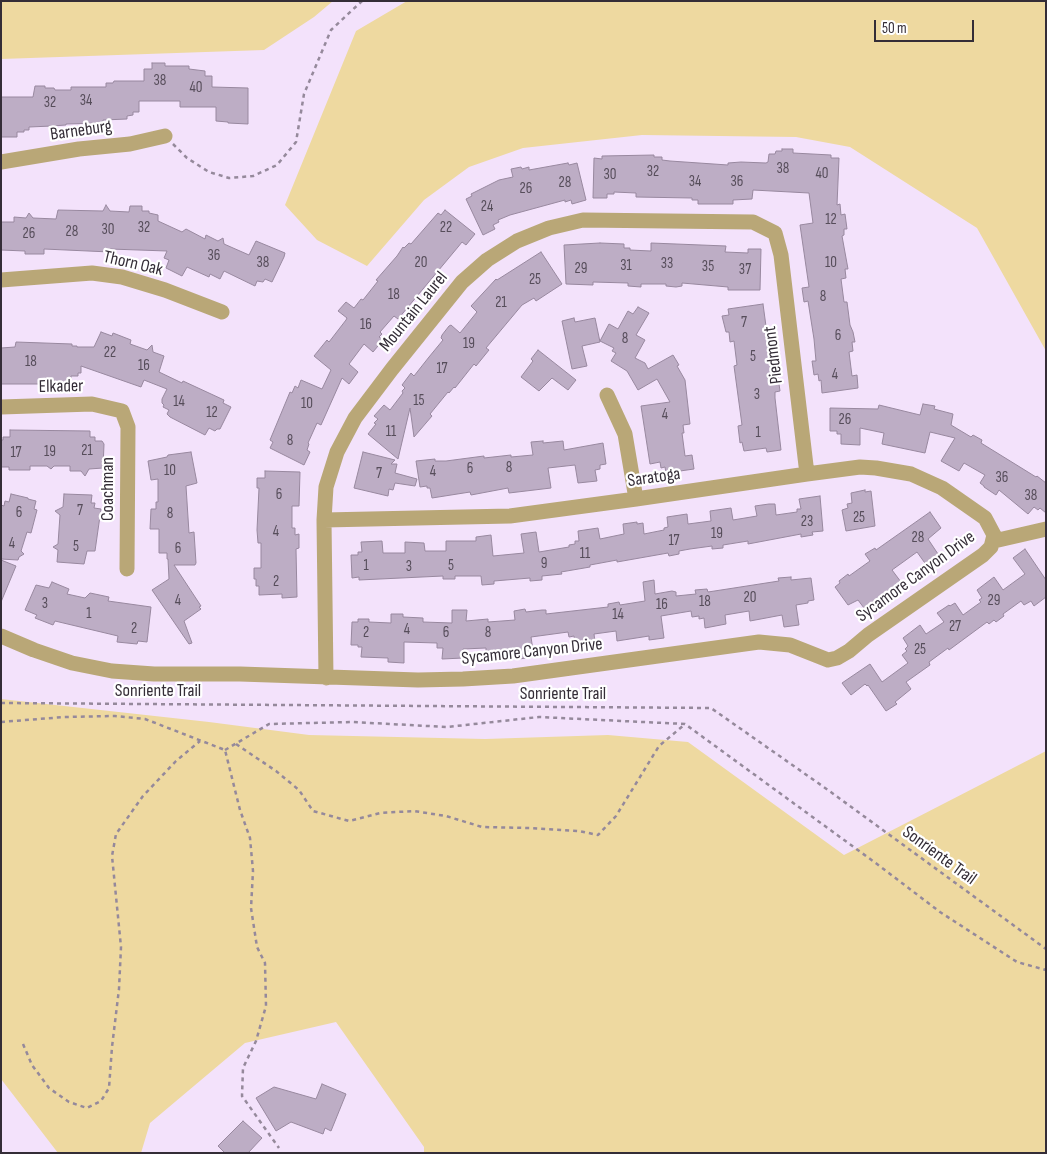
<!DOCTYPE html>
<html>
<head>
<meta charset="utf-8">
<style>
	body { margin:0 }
	#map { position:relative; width:1047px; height:1154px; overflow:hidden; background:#f3e2fb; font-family:"Sofia Sans Condensed",sans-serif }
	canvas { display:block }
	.frame { position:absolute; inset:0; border:2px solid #342d37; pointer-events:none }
	.scale { position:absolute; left:874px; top:20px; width:100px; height:22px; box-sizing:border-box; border:2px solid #342d37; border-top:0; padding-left:6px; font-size:15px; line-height:18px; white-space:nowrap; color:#342d37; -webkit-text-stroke:4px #fff; paint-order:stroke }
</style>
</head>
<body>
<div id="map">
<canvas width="1047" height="1154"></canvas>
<div class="frame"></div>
<div class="scale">50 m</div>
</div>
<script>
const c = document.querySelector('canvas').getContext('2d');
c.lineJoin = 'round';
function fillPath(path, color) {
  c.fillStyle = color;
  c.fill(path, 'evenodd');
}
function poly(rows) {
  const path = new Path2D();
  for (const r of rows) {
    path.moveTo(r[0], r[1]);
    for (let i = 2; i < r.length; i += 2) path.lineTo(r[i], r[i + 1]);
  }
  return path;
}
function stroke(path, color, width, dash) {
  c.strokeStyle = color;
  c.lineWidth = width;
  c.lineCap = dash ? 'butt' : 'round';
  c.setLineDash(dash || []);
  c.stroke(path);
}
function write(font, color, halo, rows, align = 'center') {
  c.font = font + ' "Sofia Sans Condensed",sans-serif';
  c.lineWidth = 4.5;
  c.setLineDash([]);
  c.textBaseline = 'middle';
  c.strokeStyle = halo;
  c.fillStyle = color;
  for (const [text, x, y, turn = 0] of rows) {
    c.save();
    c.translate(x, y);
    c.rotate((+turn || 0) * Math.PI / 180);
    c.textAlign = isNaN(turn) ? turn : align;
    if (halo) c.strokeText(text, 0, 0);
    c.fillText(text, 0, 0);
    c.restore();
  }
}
fillPath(poly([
	[1,1,333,1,314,17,264,50,1,59],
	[407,1,1046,1,1046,351,977,228,850,147,796,137,642,135,523,148,469,167,424,200,367,266,317,240,285,205,356,31],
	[1,699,209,722,309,735,485,739,608,735,688,742,844,855,1046,751,1046,1153,424,1153,424,1147,336,1022,245,1043,150,1123,141,1153,58,1153,1,1079]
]), '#eed9a0');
const building = poly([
	[152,63,165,63,165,66,189,66,189,69,205,71,205,76,212,76,212,87,248,88,248,124,228,123,228,122,216,121,216,107,180,107,180,101,139,101,139,112,133,112,133,115,127,116,127,119,103,120,103,123,66,124,66,125,52,126,29,127,29,130,24,130,24,132,17,132,17,137,1,137,1,97,33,97,35,86,45,86,45,88,54,88,55,90,71,90,71,87,106,87,106,83,113,83,114,81,144,81,144,69,152,69,152,63],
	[782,149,793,149,793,153,831,155,831,158,839,158,837,205,840,204,841,215,845,214,847,229,844,229,844,235,842,236,848,269,845,269,846,278,841,279,844,302,847,302,850,325,853,332,855,342,852,342,853,351,849,352,852,376,857,375,858,388,822,393,821,380,819,381,818,374,814,375,812,361,816,361,814,339,808,301,804,302,802,288,809,287,800,225,813,223,809,193,753,190,752,199,733,200,733,204,698,204,698,200,692,200,692,198,636,197,636,193,614,192,614,194,607,194,607,198,593,198,594,158,602,159,602,156,654,155,654,157,662,157,662,160,670,161,728,165,728,163,741,162,766,163,768,162,769,154,775,154,776,151,782,151,782,149],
	[568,163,569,165,577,163,586,200,572,204,571,200,565,202,565,200,510,215,498,220,499,222,493,225,495,229,483,235,466,199,472,196,471,194,499,180,513,177,511,169,521,167,522,169,529,167,529,170,568,163],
	[106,205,110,211,129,212,130,206,142,206,142,211,149,211,149,213,158,215,158,221,182,232,186,229,205,239,206,235,218,241,223,238,224,244,249,255,256,241,285,253,284,257,272,282,265,279,263,282,257,281,255,286,224,271,220,279,210,274,209,277,187,267,182,276,166,268,169,260,164,258,167,251,110,249,110,252,44,249,44,254,25,254,25,251,1,250,1,222,14,222,14,217,26,218,29,213,33,218,56,219,58,210,103,211,106,205],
	[445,210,475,234,466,245,462,242,458,247,398,319,394,316,380,332,382,334,379,337,383,340,373,352,364,344,349,364,358,372,349,384,342,378,321,425,317,423,308,443,309,444,307,450,310,452,304,465,270,448,273,442,270,440,290,392,292,393,295,386,298,388,301,380,322,389,331,370,314,356,327,340,329,342,346,320,347,318,338,311,346,302,354,308,361,299,363,300,378,281,376,280,397,256,403,247,404,248,409,243,411,244,438,213,441,215,445,210],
	[600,243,624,244,624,248,630,248,630,250,651,251,651,243,726,246,725,252,748,253,748,249,761,249,760,290,728,290,728,287,682,283,682,286,676,287,666,286,666,284,641,284,641,287,628,286,628,283,593,282,593,285,566,284,564,245,600,243],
	[541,252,562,284,536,301,534,298,522,305,486,348,489,350,476,366,474,364,455,388,454,387,449,393,448,392,430,414,432,416,414,437,410,408,398,459,368,434,376,424,374,423,378,419,374,416,384,405,390,410,403,393,402,391,405,388,402,385,411,373,414,376,429,357,443,340,441,338,442,335,449,326,451,325,460,333,477,312,471,306,496,279,497,280,541,252],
	[763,304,768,341,772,340,774,353,770,354,773,377,778,377,780,391,775,392,775,398,781,450,767,452,766,448,744,451,742,442,740,443,738,426,742,425,734,366,737,365,734,341,730,342,729,332,726,332,722,316,729,315,728,309,763,304],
	[638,307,649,313,636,335,645,340,635,358,645,363,648,369,673,355,679,365,677,366,685,380,690,424,683,425,684,433,682,433,685,456,692,455,694,469,666,473,665,467,661,468,660,462,650,464,641,406,670,402,657,379,638,390,627,371,611,361,616,353,612,351,614,348,600,341,609,324,618,329,628,311,633,314,638,307],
	[574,318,575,322,595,318,600,342,582,346,587,366,572,369,562,321,574,318],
	[101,332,112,336,113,333,131,340,130,344,147,350,152,345,153,352,164,356,159,372,182,383,183,381,224,400,223,403,231,407,220,429,217,429,215,431,209,428,205,435,170,417,167,414,169,410,163,407,164,405,162,403,162,399,167,389,144,380,141,387,81,366,81,373,78,373,78,376,71,376,71,384,1,384,1,348,15,347,16,342,72,344,72,346,77,346,77,347,94,347,101,332],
	[538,350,576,380,568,390,552,378,539,391,521,377,533,361,531,359,538,350],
	[923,404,935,406,934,409,953,414,951,425,971,437,973,435,982,440,981,443,1036,477,1037,476,1046,483,1046,513,1040,508,1038,510,1034,507,1028,514,999,490,996,495,984,487,984,486,980,483,985,475,964,463,959,471,941,461,955,438,930,432,925,453,882,444,884,433,860,428,860,445,841,444,841,434,837,434,837,431,830,431,830,408,878,409,879,405,920,415,923,404],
	[10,430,90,431,90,437,95,437,95,441,102,441,104,444,103,468,89,469,85,476,81,471,70,471,70,466,54,466,51,469,47,466,30,466,30,470,9,470,9,467,1,467,1,440,3,440,3,437,10,437,10,430],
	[543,441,543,443,563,441,564,450,603,443,606,464,600,465,600,469,595,470,597,481,578,483,575,465,548,468,551,488,509,493,508,488,471,495,470,492,432,498,430,488,427,488,427,486,420,487,416,461,435,459,435,461,446,461,484,456,484,458,511,455,511,457,533,455,531,442,543,441],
	[191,452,197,483,186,486,189,533,194,532,196,563,195,565,174,565,201,606,199,607,201,609,184,621,192,643,189,644,152,590,169,579,168,559,167,559,167,553,159,553,159,529,150,529,151,509,156,509,156,502,158,502,158,479,151,480,148,461,167,457,168,455,191,452],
	[363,452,395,460,391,464,397,464,395,473,417,479,415,486,395,483,393,490,389,489,388,496,354,488,363,452],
	[265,471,300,472,299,506,292,506,292,528,295,528,295,535,299,534,299,548,296,549,297,597,282,598,282,594,259,595,259,586,256,586,256,579,254,579,254,568,261,568,261,543,258,543,257,530,259,488,257,488,257,478,265,478,265,471],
	[865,490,865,492,871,491,875,526,846,531,842,510,848,508,847,504,852,503,851,493,865,490],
	[11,494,28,498,28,499,36,501,34,509,37,510,31,533,27,532,21,551,24,554,19,557,18,560,1,559,1,505,4,506,5,501,9,502,11,494],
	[64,494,92,495,91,503,95,503,94,508,101,509,95,551,87,551,84,564,57,562,58,550,53,547,58,544,60,515,55,511,63,507,64,494],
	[820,496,823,531,812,532,813,535,801,537,801,534,748,544,748,541,723,545,723,548,712,549,712,546,690,549,679,551,679,554,669,556,668,553,617,562,617,560,590,565,590,567,561,572,562,574,542,576,542,580,530,581,530,578,494,581,494,584,482,585,481,576,455,576,455,579,443,579,443,576,359,580,359,577,352,578,351,555,358,555,358,552,362,552,361,542,382,541,383,553,405,553,405,542,424,543,425,551,446,551,446,541,476,541,476,537,491,535,493,556,524,553,521,534,536,532,539,552,569,547,569,545,575,544,575,541,579,541,578,531,598,528,600,539,624,534,623,524,637,522,637,524,643,523,644,534,664,530,664,528,668,527,667,517,687,514,688,524,711,521,710,511,731,508,733,520,757,516,755,506,769,504,775,504,776,515,797,512,797,509,801,509,799,499,820,496],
	[930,512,941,528,928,539,940,557,927,566,917,552,892,570,904,586,892,595,888,591,864,608,858,600,848,605,835,587,840,583,839,581,848,574,849,576,870,561,865,554,875,548,876,550,930,512],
	[1025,549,1046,580,1046,597,1034,606,1031,601,1024,605,1021,601,1003,614,1004,616,996,622,994,620,989,624,987,622,949,650,948,648,929,662,930,665,906,682,911,689,895,702,897,704,886,711,868,685,867,686,865,684,851,695,842,683,870,664,882,682,908,663,902,655,907,651,905,649,908,646,903,638,920,625,926,634,944,622,937,613,949,605,950,606,955,603,963,615,981,602,979,600,982,598,977,590,994,577,1003,590,1025,574,1013,558,1025,549],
	[1,560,16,566,1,602,1,560],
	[791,577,791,580,811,578,814,600,808,601,808,603,796,605,799,625,784,627,782,615,750,621,749,611,725,615,726,624,705,628,704,618,699,619,699,616,692,617,691,611,661,616,664,638,649,640,649,636,617,641,616,631,594,634,595,642,590,643,590,645,576,647,574,636,569,637,568,632,531,637,534,657,519,659,518,656,486,658,486,648,463,649,463,658,442,659,443,648,437,648,437,643,404,642,404,663,388,662,388,658,361,657,362,647,358,647,358,645,351,645,352,622,358,622,358,619,369,619,369,622,391,623,391,614,403,614,403,617,423,618,423,622,452,623,452,610,467,610,466,621,488,619,488,622,515,620,514,611,525,609,526,612,542,610,546,610,546,614,608,607,608,604,619,602,620,605,645,601,643,582,654,580,655,594,672,591,676,592,676,596,696,594,695,590,707,589,708,592,734,588,779,581,778,578,791,577],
	[52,582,69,589,67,594,85,598,90,593,109,597,108,601,151,607,147,642,138,641,137,644,117,642,118,636,55,621,53,625,35,618,37,615,25,610,36,585,49,588,52,582],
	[322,1084,346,1094,331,1131,325,1128,323,1134,291,1122,276,1131,256,1098,274,1087,316,1099,322,1084],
	[243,1121,262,1138,248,1153,225,1153,218,1146,243,1121]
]);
fillPath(building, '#bdadc5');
stroke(building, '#98889f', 1);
stroke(poly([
	[173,144,187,158,209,172,229,178,253,176,277,165,296,142,304,94,331,30,362,1],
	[1,703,711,708,828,790,1046,949],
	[1,722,64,717,115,716,145,719,225,750,240,810,250,838,253,871,251,908,257,947,265,963,266,1006,256,1041,243,1068,242,1096,279,1148],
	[236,744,276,771,299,790,313,811,349,821,380,813,414,811,446,816,482,827,531,828,579,831,598,835,616,816,659,746,684,725],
	[225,750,269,724,352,722,447,727,539,717,685,724,877,864,940,912,1017,962,1046,970],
	[23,1044,32,1065,49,1088,69,1102,87,1108,101,1101,109,1088,112,1047,119,989,121,947,112,856,116,834,143,796,176,761,200,741]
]), '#95899b', 2.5, [4, 4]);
stroke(poly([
	[1,162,79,149,130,144,165,136],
	[1,280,92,273,122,277,165,290,222,312],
	[607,395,625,434,636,499],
	[1,407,92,404,122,411,128,427,127,569],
	[994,541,1046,529],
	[1,636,34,650,72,663,112,671,154,674,240,674,418,680,463,679,513,676,759,642,790,645,828,660,837,658,849,651,868,635,983,555,991,547,994,535,985,518,942,488,911,474,876,468,860,467,807,474,636,499,510,516,324,520],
	[326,678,324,520,326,487,337,452,355,418,392,369,462,282,487,260,517,241,549,228,583,220,753,222,775,233,781,255,807,474]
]), '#b9a777', 15);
write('15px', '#564d5a', null, [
	["38",160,81],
	["40",196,88],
	["34",86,101],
	["32",50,103],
	["38",783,169],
	["32",653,172],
	["40",822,174],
	["30",610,175],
	["34",695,182],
	["36",737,182],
	["28",565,183],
	["26",526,189],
	["24",487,207],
	["12",831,220],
	["32",144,228],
	["22",446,228],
	["30",108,230],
	["28",72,232],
	["26",29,234],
	["36",214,256],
	["38",263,263],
	["20",421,263],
	["10",831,263],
	["33",667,264],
	["31",626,266],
	["35",708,267],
	["29",581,269],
	["37",745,270],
	["25",535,280],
	["18",394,295],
	["8",823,297],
	["21",501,303],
	["7",744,323],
	["16",366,325],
	["6",838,336],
	["8",625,339],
	["19",469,344],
	["22",110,353],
	["5",753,357],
	["18",31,362],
	["16",144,366],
	["17",442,369],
	["4",835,375],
	["3",757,395],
	["15",419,401],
	["14",179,402],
	["10",307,404],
	["12",212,413],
	["4",665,415],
	["26",845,420],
	["11",391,432],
	["1",758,433],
	["8",290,441],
	["21",87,451],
	["19",50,452],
	["17",16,453],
	["8",509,468],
	["6",470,469],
	["10",170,471],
	["4",433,472],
	["7",379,474],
	["36",1002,478],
	["6",279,495],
	["38",1031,496],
	["7",80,511],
	["6",19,513],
	["8",170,514],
	["25",859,518],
	["23",807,522],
	["4",276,532],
	["19",717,534],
	["28",918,538],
	["17",674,541],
	["4",12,544],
	["5",76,547],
	["6",178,549],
	["11",585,554],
	["9",544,564],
	["1",366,566],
	["5",451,566],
	["3",409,567],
	["2",276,582],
	["20",750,598],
	["4",178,601],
	["29",994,601],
	["18",705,602],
	["3",45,604],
	["16",662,605],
	["1",89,614],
	["14",618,615],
	["27",955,627],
	["2",134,629],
	["4",407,630],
	["2",366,633],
	["6",446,633],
	["8",488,633],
	["25",920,650]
]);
write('18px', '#342d37', '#fff', [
	["Barneburg",81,131,-8],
	["Thorn Oak",133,264,13],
	["Mountain Laurel",414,312,-51],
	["Piedmont",774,355,-97],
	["Elkader",61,387,-1],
	["Saratoga",654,478,-8],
	["Coachman",108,489,-90],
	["Sycamore Canyon Drive",916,577,-36],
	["Sycamore Canyon Drive",532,652,-6],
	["Sonriente Trail",158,691],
	["Sonriente Trail",563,694],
	["Sonriente Trail",939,856,36]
]);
</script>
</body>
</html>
